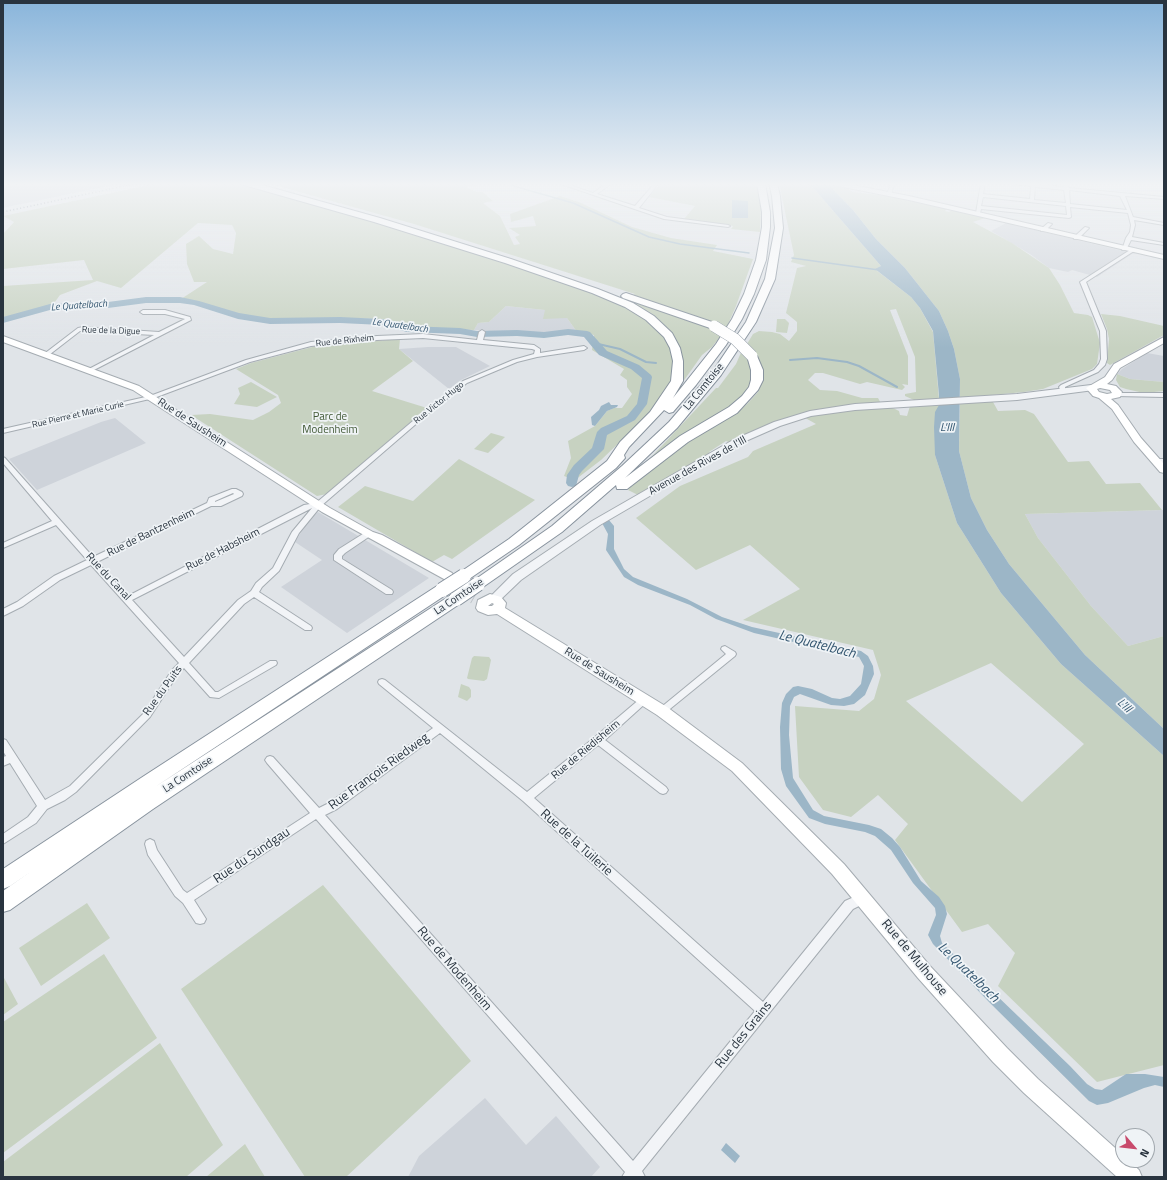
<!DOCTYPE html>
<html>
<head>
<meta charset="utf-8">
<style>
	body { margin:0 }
	#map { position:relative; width:1167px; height:1180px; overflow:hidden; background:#e0e4e8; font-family:"Titillium Web",sans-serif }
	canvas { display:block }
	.frame { position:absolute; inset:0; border:4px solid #29343f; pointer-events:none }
	.north { position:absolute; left:1115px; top:1128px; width:40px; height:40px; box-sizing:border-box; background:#eff3f6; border:1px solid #a0a7ad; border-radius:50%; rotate:118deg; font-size:11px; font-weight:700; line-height:16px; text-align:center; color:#29343f }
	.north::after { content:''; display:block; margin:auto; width:14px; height:18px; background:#c84a6c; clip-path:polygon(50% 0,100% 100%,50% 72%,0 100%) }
</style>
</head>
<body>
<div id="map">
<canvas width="1167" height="1180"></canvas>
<div class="frame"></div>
<div class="north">N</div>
</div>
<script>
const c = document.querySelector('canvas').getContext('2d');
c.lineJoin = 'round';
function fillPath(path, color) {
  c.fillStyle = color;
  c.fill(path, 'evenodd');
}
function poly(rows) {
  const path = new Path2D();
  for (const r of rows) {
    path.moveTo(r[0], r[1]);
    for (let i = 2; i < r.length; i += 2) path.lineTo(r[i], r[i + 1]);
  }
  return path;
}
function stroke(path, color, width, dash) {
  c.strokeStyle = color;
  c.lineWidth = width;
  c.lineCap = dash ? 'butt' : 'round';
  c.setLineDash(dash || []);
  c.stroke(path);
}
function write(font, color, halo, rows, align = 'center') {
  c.font = font + ' "Titillium Web",sans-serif';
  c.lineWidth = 3.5;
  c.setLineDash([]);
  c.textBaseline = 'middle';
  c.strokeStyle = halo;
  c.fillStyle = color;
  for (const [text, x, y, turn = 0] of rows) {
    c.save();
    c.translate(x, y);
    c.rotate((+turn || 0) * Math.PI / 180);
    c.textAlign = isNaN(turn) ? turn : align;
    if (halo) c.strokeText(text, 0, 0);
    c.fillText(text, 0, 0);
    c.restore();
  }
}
fillPath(poly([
	[3,183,122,183,3,208],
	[1006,223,1119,250,1138,253,1132,254,1097,277,1072,270,1068,272,1049,268,1030,254,991,231],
	[506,306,545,310,567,318,577,332,537,334,474,330,478,323,489,322],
	[428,347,456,347,490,366,461,380,449,389,399,349],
	[1147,353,1164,356,1164,382,1130,379,1117,374,1122,369],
	[115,418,146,443,37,490,9,459,101,422],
	[1164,510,1164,636,1128,646,1091,606,1038,538,1025,514],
	[318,512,429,578,347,633,281,587,322,560,295,542,310,518],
	[485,1098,526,1145,556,1116,600,1167,591,1177,408,1177,419,1156]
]), '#ced3da');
fillPath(poly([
	[158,183,240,183,424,235,606,297,618,304,635,294,414,224,267,183,485,183,466,187,477,192,483,192,493,201,483,203,500,216,514,245,520,244,515,237,520,235,509,228,536,226,533,216,511,222,510,214,560,196,579,202,632,227,671,238,717,245,713,251,753,259,736,306,726,329,712,347,702,355,675,393,683,370,672,349,674,361,672,381,666,392,648,415,601,460,575,480,564,476,571,458,568,441,595,426,607,411,614,408,622,408,632,394,627,387,627,380,620,375,624,369,592,350,594,335,577,332,567,318,543,319,545,310,506,306,489,322,478,323,474,330,408,328,385,319,320,318,271,320,239,315,199,302,181,299,207,282,194,282,187,264,186,244,199,236,213,249,233,254,236,233,232,225,198,223,121,288,97,281,60,295,52,306,3,318,3,286,93,280,84,260,3,269,3,234,14,222,3,216],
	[674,183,757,183,761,209,760,232,731,229,733,226,721,224,717,225,684,219,695,206,649,197,659,185,672,185],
	[779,183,809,183,881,266,876,270,911,297,920,308,933,332,939,399,914,400,905,396,905,394,916,392,915,357,896,309,890,310,908,356,908,385,902,384,905,387,902,390,867,382,860,384,823,373,815,373,808,380,820,390,837,391,862,398,878,398,883,407,890,407,895,409,899,411,900,415,907,416,910,406,939,403,935,455,957,523,1001,593,1061,664,1164,756,1164,1065,1097,1082,998,986,1015,953,988,924,962,932,895,840,908,824,878,795,851,817,823,810,799,777,795,706,859,711,874,699,881,675,873,650,743,620,800,589,750,545,696,570,636,518,680,486,748,457,753,451,816,424,800,415,731,443,726,441,709,452,712,454,638,495,628,490,630,487,682,445,740,410,748,403,758,392,761,385,763,374,763,369,757,355,747,344,753,334,759,331,772,332,780,334,789,341,797,331,797,322,786,313,797,268,806,266,791,262,794,255],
	[991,663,1084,744,1022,802,906,701],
	[827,183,845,187,853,192,889,196,947,209,945,211,949,212,952,210,985,218,973,222,1012,243,1049,268,1060,285,1074,313,1088,315,1092,317,1100,343,1097,364,1092,369,1043,389,1024,392,960,398,960,379,954,349,948,331,939,311,905,268,876,239,853,210],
	[1101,314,1120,316,1164,326,1164,335,1110,365,1107,363,1109,339,1107,329],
	[777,319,785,319,789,323,787,333,776,332],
	[400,339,399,349,413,361,372,391,427,408,327,494,317,496,191,415,210,414,253,420,269,412,281,403,278,395,236,369,251,363,316,346],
	[743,348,753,366,750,386,743,398,641,468,716,388,718,388,736,364],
	[1117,374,1130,379,1164,382,1164,391,1144,393,1126,389,1120,387,1116,380],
	[251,382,277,397,257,407,234,404,240,394,238,388],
	[987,401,993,402,998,411,1025,410,1034,414,1068,462,1089,461,1106,484,1140,483,1162,510,1025,514,1038,538,1091,606,1128,646,1164,636,1164,729,1085,655,1009,564,987,530,971,498,959,451,960,402],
	[491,433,505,437,488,453,474,449],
	[459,459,535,500,452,559,444,555,432,562,338,507,365,486,413,501],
	[474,656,489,657,491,660,487,679,484,681,468,679,467,678,472,658],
	[461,684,469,687,471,690,471,697,467,701,458,697],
	[323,885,471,1061,346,1177,305,1177,181,989],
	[87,903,110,938,41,986,19,948],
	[104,954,157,1038,3,1153,3,1022],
	[3,976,18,1004,3,1015],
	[160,1043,223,1145,186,1177,3,1177,3,1162],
	[245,1144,265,1177,206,1177,212,1172]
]), '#c7d2c1');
fillPath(poly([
	[809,183,827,183,853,210,876,239,905,268,939,311,948,331,954,349,960,379,959,451,971,498,987,530,1009,564,1085,655,1164,729,1164,756,1061,664,1001,593,957,523,935,455,934,427,935,412,939,405,939,395,933,331,920,308,911,297,875,269,881,266],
	[732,200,748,201,748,218,732,218],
	[609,402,611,405,618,405,617,407,607,411,595,426,592,425,591,417,599,410,601,406],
	[609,520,614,526,614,549,624,569,633,577,687,599,722,617,752,627,861,651,868,656,873,666,874,674,865,695,854,704,844,706,831,705,800,694,794,697,790,706,789,735,793,778,813,810,824,816,869,825,881,829,892,838,900,847,921,881,939,897,945,906,947,914,940,936,942,943,1070,1066,1087,1084,1095,1089,1102,1090,1126,1074,1145,1074,1164,1077,1164,1087,1155,1085,1144,1088,1108,1103,1097,1105,1089,1101,989,1002,933,944,928,935,936,915,935,908,913,883,891,850,875,836,865,832,825,824,809,818,786,786,781,769,780,727,782,703,786,694,793,687,798,686,812,689,832,698,840,699,850,696,861,684,864,666,859,657,754,633,716,619,690,605,638,585,624,577,606,550,608,534,602,523],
	[726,1143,740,1156,735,1163,721,1150]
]), '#9cb6c7');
stroke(poly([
	[503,183,573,203,649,237,680,244,749,253],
	[792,258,879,270]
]), '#9cb6c7', 1.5);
stroke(poly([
	[594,343,620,349,646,362,656,363],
	[790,360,817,358,847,362,859,366,897,387]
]), '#9cb6c7', 2);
fillPath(poly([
	[146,297,180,297,199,301,239,313,270,318,340,317,382,319,407,326,460,328,477,331,517,330,544,332,568,329,587,331,590,332,607,351,639,365,651,375,652,377,647,404,635,420,607,435,604,449,582,471,579,475,576,486,572,487,568,486,566,483,567,475,574,465,592,448,597,432,601,428,627,416,637,404,642,378,631,369,599,355,584,337,568,335,544,338,517,336,477,337,460,334,407,332,382,325,340,323,270,324,238,319,194,305,180,303,146,303,108,308,50,310,3,323,3,317,50,304,108,302,146,297]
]), '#9cb6c7');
stroke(poly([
	[443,580,474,598]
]), '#bbc1c6', 12, [12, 5.5]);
const minor = poly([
	[558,183,564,183,593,193,607,183,612,183,597,194,635,206,655,183,659,183,639,208,667,217,728,225,730,226,728,227,664,219,558,183],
	[891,183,895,183,891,194,889,195,887,194,891,183],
	[981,183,985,183,983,194,1030,199,1031,186,1013,184,1011,183,1024,183,1064,187,1064,183,1068,183,1069,188,1164,197,1164,199,1125,196,1133,217,1164,223,1164,225,1134,220,1135,225,1132,237,1164,243,1164,245,1131,240,1126,250,1122,250,1126,238,1130,232,1131,225,1128,213,1070,207,1071,217,1069,218,981,209,980,213,976,213,981,183],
	[1035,187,1064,190,1066,203,1034,200,1035,187],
	[1069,190,1120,196,1127,210,1070,204,1069,190],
	[983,197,1066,206,1067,215,981,206,983,197],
	[1048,223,1052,224,1045,231,1041,231,1041,229,1048,223],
	[1085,227,1089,228,1078,239,1074,239,1074,237,1085,227],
	[1130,250,1134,251,1086,282,1106,331,1107,359,1105,365,1098,372,1065,387,1065,392,1061,392,1059,387,1061,385,1094,370,1099,364,1101,359,1100,331,1080,282,1130,250],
	[165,310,190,317,191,320,92,371,90,372,87,370,154,335,83,331,80,331,49,355,44,354,78,328,83,327,159,332,185,319,165,314,143,314,140,312,143,310,165,310],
	[482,330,485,332,483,340,534,345,540,349,540,353,584,346,587,348,584,350,537,357,517,362,467,383,431,411,321,506,299,533,279,571,262,587,259,592,311,626,312,628,311,630,305,630,254,597,244,604,189,663,215,692,218,692,270,661,276,661,277,663,276,665,219,698,210,697,184,668,178,674,150,717,76,792,65,800,47,809,36,823,3,844,3,834,28,817,37,806,10,763,3,766,3,757,6,756,3,751,3,739,6,740,45,800,70,786,144,713,172,670,179,663,91,565,60,580,23,606,3,616,3,609,17,602,54,576,87,560,56,525,3,548,3,543,52,521,3,463,3,457,5,458,93,557,207,503,209,498,232,489,236,489,242,492,243,494,242,496,221,506,211,506,97,562,128,596,304,505,316,503,427,409,463,381,513,360,534,354,535,350,532,349,423,338,377,340,311,346,250,362,154,398,3,433,3,429,150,396,246,360,311,342,377,336,423,334,477,340,479,332,482,330],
	[233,493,234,494,215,502,215,501,233,493],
	[312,508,292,532,273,568,256,583,251,591,238,600,184,657,132,600,312,508],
	[1117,393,1164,393,1164,397,1115,396,1114,395,1117,393],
	[1156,459,1164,459,1164,463,1154,462,1154,460,1156,459],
	[366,532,369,532,373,534,345,553,342,556,342,559,392,590,393,592,392,594,386,594,334,560,334,555,339,549,366,532],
	[725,646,735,652,736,654,735,656,665,713,662,714,659,713,657,711,659,709,726,654,721,649,722,647,725,646],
	[382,679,385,680,527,792,595,737,641,698,647,698,649,700,647,702,605,740,666,787,668,790,666,793,663,794,660,793,598,745,534,798,763,1002,845,901,863,893,867,894,868,898,867,902,853,909,642,1171,645,1177,622,1177,625,1172,316,819,194,900,206,919,204,923,200,924,196,923,183,903,175,896,148,855,145,844,146,841,150,839,154,841,157,850,183,890,187,893,310,813,267,763,265,760,267,757,270,756,273,757,319,808,329,803,433,728,379,684,378,682,379,680,382,679],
	[440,733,523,801,755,1011,633,1161,325,815,337,809,440,733]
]);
const tertiary = poly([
	[1091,385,1094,386,1095,388,1094,390,1017,400,855,410,811,416,780,426,739,444,600,525,521,580,498,602,490,602,488,599,513,574,592,521,733,440,774,422,810,411,855,404,1017,394,1091,385]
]);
const secondary = poly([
	[830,183,842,183,909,196,1164,255,1164,259,909,200,833,185,830,183],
	[3,336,139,386,330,508,373,532,382,535,452,573,454,576,452,579,444,579,322,512,133,390,3,342,3,336],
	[1164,337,1164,343,1120,368,1112,380,1107,384,1116,386,1122,392,1120,397,1111,399,1118,405,1141,438,1164,464,1164,473,1160,472,1134,442,1112,409,1099,398,1093,396,1086,388,1105,377,1114,364,1164,337],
	[1100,388,1110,390,1112,393,1107,394,1099,392,1097,389,1100,388],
	[490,594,501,597,506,603,505,608,667,707,742,763,844,864,930,966,1007,1048,1038,1079,1123,1155,1123,1160,1128,1160,1139,1170,1142,1177,1117,1177,1024,1093,993,1062,918,978,832,874,732,771,657,715,497,614,488,615,478,611,476,608,478,600,490,594],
	[492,603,494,604,492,606,488,606,492,603]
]);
const motorway = poly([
	[243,183,255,183,380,218,511,259,598,289,633,303,654,316,672,333,680,348,683,361,683,381,673,398,716,344,732,319,744,294,756,260,762,227,762,212,757,183,765,183,770,212,770,227,766,260,754,294,742,319,726,345,696,385,673,412,669,413,664,410,629,447,624,455,625,458,616,468,519,545,469,579,464,581,459,579,457,576,459,573,509,539,607,461,620,442,650,412,671,381,673,361,670,348,664,337,646,320,625,307,592,293,505,263,374,222,244,185,243,183],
	[769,183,777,183,780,196,783,228,775,279,756,322,721,375,677,428,625,478,680,436,729,407,742,396,749,387,751,380,751,370,747,356,752,353,757,356,763,370,763,380,758,390,737,413,688,442,627,489,617,489,616,485,562,532,483,587,478,589,473,587,471,584,473,581,552,526,622,466,669,422,713,371,746,322,765,279,775,228,772,196,769,183],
	[626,293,718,324,719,326,718,328,710,328,623,298,621,296,623,294,626,293],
	[442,585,447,586,450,590,447,594,155,787,451,595,456,594,461,595,464,599,461,603,153,809,10,910,3,912,3,891,36,868,10,886,3,889,3,869,144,776,437,586,442,585]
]);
stroke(minor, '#a5acb2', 2);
stroke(tertiary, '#a5acb2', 2);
stroke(secondary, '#a5acb2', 2);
stroke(motorway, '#88939e', 2);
fillPath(minor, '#f2f4f7');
fillPath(tertiary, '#f2f4f7');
fillPath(secondary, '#fff');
fillPath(motorway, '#fff');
stroke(poly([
	[3,212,138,183]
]), '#7a8591', 1.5, [1, 2.5]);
const motorwayBridgeFar1 = poly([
	[714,326,735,339,752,356]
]);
const motorwayBridge = poly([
	[442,590,464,576],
	[456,599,478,584]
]);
stroke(motorwayBridgeFar1, '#88939e', 12, []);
stroke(motorwayBridge, '#88939e', 16, []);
stroke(motorwayBridgeFar1, '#fff', 11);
stroke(motorwayBridge, '#fff', 14);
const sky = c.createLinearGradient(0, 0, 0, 348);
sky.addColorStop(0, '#89b5db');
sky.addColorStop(0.53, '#f1f3f5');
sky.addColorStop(1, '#f1f3f500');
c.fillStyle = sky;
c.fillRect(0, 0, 1167, 348);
write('9px', '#29343f', '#eff3f6', [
	["Rue de la Digue",111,331,2],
	["Rue de Rixheim",345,341,-6],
	["Rue Victor Hugo",439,403,-39],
	["Rue Pierre et Marie Curie",78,415,-13]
]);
write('italic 10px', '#355771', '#eff3f6', [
	["Le Quatelbach",79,306,-4],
	["Le Quatelbach",400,326,8]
]);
write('11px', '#29343f', '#eff3f6', [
	["La Comtoise",704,387,-51],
	["Rue de Sausheim",192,423,33],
	["Avenue des Rives de l'Ill",698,466,-29],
	["Rue de Bantzenheim",151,533,-26],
	["Rue de Habsheim",223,550,-27],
	["Rue du Canal",108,577,47],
	["La Comtoise",459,597,-34],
	["Rue de Sausheim",599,672,32],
	["Rue du Puits",163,691,-54],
	["Rue de Riedisheim",586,750,-40],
	["La Comtoise",188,775,-33]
]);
write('11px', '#425a37', '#eff3f6', [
	["Parc de",330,417],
	["Modenheim",330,430]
]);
write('italic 12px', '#355771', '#eff3f6', [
	["L'Ill",947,428],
	["L'Ill",1124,706,43]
]);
write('13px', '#29343f', '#eff3f6', [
	["Rue François Riedweg",379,772,-36],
	["Rue de la Tuilerie",576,843,42],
	["Rue du Sundgau",252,856,-34],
	["Rue de Mulhouse",914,958,50],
	["Rue de Modenheim",454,969,49],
	["Rue des Grains",744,1035,-51]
]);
write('italic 14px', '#355771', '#eff3f6', [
	["Le Quatelbach",817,645,14],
	["Le Quatelbach",968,973,44]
]);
</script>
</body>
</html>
